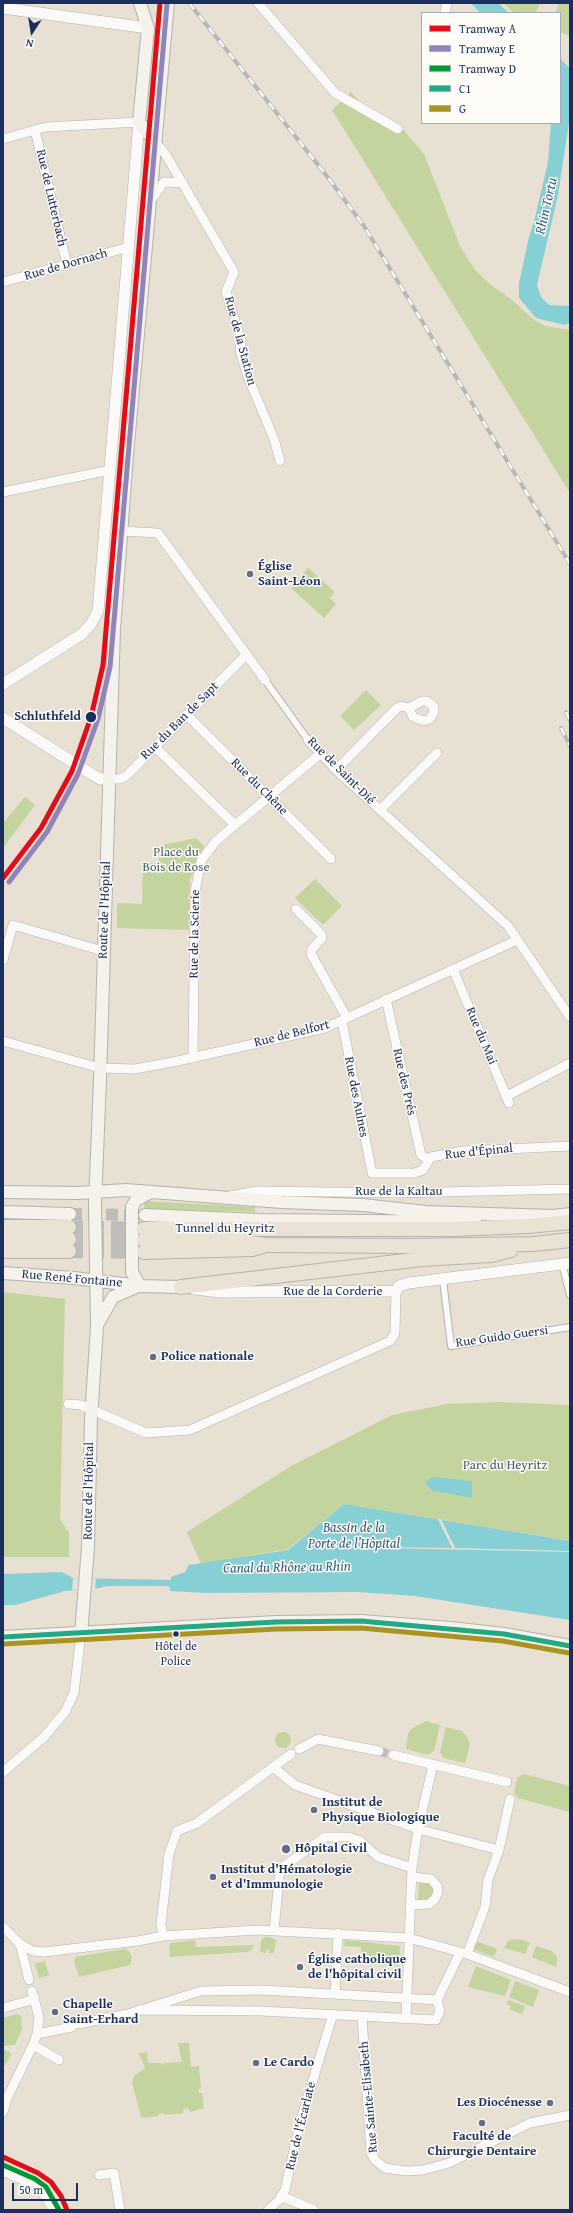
<!DOCTYPE html>
<html>
<head>
<meta charset="utf-8">
<style>
	body { margin:0 }
	#map { position:relative; width:573px; height:2213px; overflow:hidden; background:#e8e0d2; font-family:"Gentium Book Plus",serif }
	canvas { display:block }
	.frame { position:absolute; inset:0; border:4px solid #1b2f5e; pointer-events:none }
	.legend { position:absolute; left:421px; top:12px; width:140px; height:112px; box-sizing:border-box; background:#fdfcf7; border:1px solid #a3aaba; margin:0; padding:5px 7px; list-style:none; font-size:12px; color:#1b2f5e }
	.legend li { display:flex; align-items:center; gap:8px; height:20px }
	.legend b { width:20px; border:1px solid #a3aaba }
	.north { position:absolute; left:12px; top:12px; width:40px; height:40px; -webkit-text-stroke:3px #fdfcf7; paint-order:stroke; rotate:192deg; font-size:11px; font-weight:700; line-height:16px; text-align:center; color:#1b2f5e }
	.north::after { content:''; display:block; margin:auto; width:14px; height:18px; background:#1b2f5e; clip-path:polygon(50% 0,100% 100%,50% 72%,0 100%) }
	.scale { position:absolute; left:12px; top:2183px; width:66px; height:18px; box-sizing:border-box; border:2px solid #1b2f5e; border-top:0; padding-left:5px; font-size:12px; line-height:14px; white-space:nowrap; color:#1b2f5e; -webkit-text-stroke:3px #fdfcf7; paint-order:stroke }
</style>
</head>
<body>
<div id="map">
<canvas width="573" height="2213"></canvas>
<div class="frame"></div>
<ul class="legend">
<li><b style="height:5px;background:#e10d19"></b>Tramway A</li>
<li><b style="height:5px;background:#9085ba"></b>Tramway E</li>
<li><b style="height:5px;background:#093"></b>Tramway D</li>
<li><b style="height:5px;background:#22a882"></b>C1</li>
<li><b style="height:5px;background:#a99321"></b>G</li>
</ul>
<div class="north">N</div>
<div class="scale">50 m</div>
</div>
<script>
const c = document.querySelector('canvas').getContext('2d');
c.lineJoin = 'round';
function fillPath(path, color) {
  c.fillStyle = color;
  c.fill(path, 'evenodd');
}
function poly(rows) {
  const path = new Path2D();
  for (const r of rows) {
    if (r.length === 3) {
      path.moveTo(r[0] + r[2], r[1]);
      path.arc(r[0], r[1], r[2], 0, 2 * Math.PI);
      continue;
    }
    path.moveTo(r[0], r[1]);
    for (let i = 2; i < r.length; i += 2) path.lineTo(r[i], r[i + 1]);
  }
  return path;
}
function stroke(path, color, width, dash) {
  c.strokeStyle = color;
  c.lineWidth = width;
  c.lineCap = dash ? 'butt' : 'round';
  c.setLineDash(dash || []);
  c.stroke(path);
}
function write(font, color, halo, rows, align = 'center') {
  c.font = font + ' "Gentium Book Plus",serif';
  c.lineWidth = 3;
  c.setLineDash([]);
  c.textBaseline = 'middle';
  c.strokeStyle = halo;
  c.fillStyle = color;
  for (const [text, x, y, turn = 0] of rows) {
    c.save();
    c.translate(x, y);
    c.rotate((+turn || 0) * Math.PI / 180);
    c.textAlign = isNaN(turn) ? turn : align;
    if (halo) c.strokeText(text, 0, 0);
    c.fillText(text, 0, 0);
    c.restore();
  }
}
fillPath(poly([
	[503,3,540,3,536,13,514,13],
	[559,3,570,3,570,36,560,32,560,13,555,13],
	[351,92,364,107,401,127,424,154,460,246,475,270,491,285,511,299,534,320,545,326,570,330,570,493,332,110],
	[308,568,335,592,330,598,336,604,324,618,291,588],
	[366,690,381,705,354,730,340,716],
	[25,797,35,805,3,848,3,823],
	[196,838,204,846,190,879,189,930,117,928,117,903,142,904,143,863,159,863,158,846],
	[315,879,342,906,323,925,295,898],
	[144,1201,255,1207,255,1212,144,1209],
	[3,1292,65,1299,60,1519,69,1533,69,1557,3,1557],
	[500,1402,570,1405,570,1541,344,1504,288,1549,201,1564,187,1532,291,1466,392,1415,447,1404],
	[426,1721,440,1725,434,1751,428,1755,406,1749,408,1734,411,1729],
	[446,1727,462,1731,467,1737,470,1744,465,1763,443,1758,440,1752],
	[283,1740,8],
	[524,1774,570,1786,570,1812,518,1798,514,1792,517,1778],
	[419,1880,428,1882,434,1889,434,1895,427,1901,418,1902],
	[270,1937,276,1940,274,1953,269,1953,269,1950,266,1950,265,1953,260,1952,261,1940,264,1937],
	[513,1939,523,1940,530,1943,525,1954,504,1948,508,1941],
	[195,1940,196,1947,254,1945,253,1948,248,1952,170,1957,169,1946,171,1943],
	[345,1940,400,1946,399,1966,360,1964,361,1947,344,1946],
	[476,1941,497,1949,494,1957,473,1949],
	[536,1946,552,1951,557,1957,556,1967,532,1957],
	[124,1949,128,1950,132,1957,130,1965,79,1977,74,1962,76,1957],
	[45,1961,49,1975,39,1978,35,1964],
	[476,1966,511,1980,505,1996,468,1987],
	[515,1981,539,1990,533,2007,509,1997],
	[508,2000,525,2006,522,2014,509,2009,511,2006,507,2004],
	[18,2014,21,2016,22,2029,15,2045,3,2046,3,2018],
	[178,2043,189,2043,191,2067,199,2066,201,2088,198,2090,199,2093,202,2093,204,2108,190,2112,188,2108,184,2109,183,2113,165,2115,163,2113,159,2114,158,2116,144,2118,141,2117,132,2083,134,2076,145,2068,139,2053,147,2052,148,2063,162,2063,162,2065,165,2063,182,2062],
	[5,2050,10,2052,11,2055,5,2066,3,2056,3,2051]
]), '#c4d49e');
fillPath(poly([
	[471,3,498,3,509,13,480,13],
	[560,58,570,69,570,116,558,195,537,285,541,297,549,305,570,306,570,323,564,325,536,318,519,298,519,283,529,237,534,222,548,162,551,123,560,123],
	[434,1477,472,1481,472,1498,431,1490,425,1481],
	[344,1504,570,1541,570,1620,415,1596,358,1592,206,1593,170,1591,170,1587,165,1586,108,1586,102,1587,101,1588,65,1591,15,1605,3,1605,3,1574,62,1572,73,1578,171,1580,171,1577,185,1572,189,1565,288,1550]
]), '#86cfd4');
fillPath(poly([
	[438,1519,441,1519,455,1548,570,1551,570,1552,293,1546,452,1548],
	[73,1578,96,1579,95,1589,72,1590]
]), '#e8e0d2');
stroke(poly([
	[379,1751,393,1755]
]), '#bfbdbb', 9, [9, 4.5]);
stroke(poly([
	[70,1214,142,1215]
]), '#bfbdbb', 12, [12, 6]);
stroke(poly([
	[69,1251,144,1252]
]), '#bfbdbb', 14, [14, 7]);
stroke(poly([
	[69,1227,144,1229],
	[69,1239,144,1240]
]), '#bfbdbb', 14, [14, 7]);
const pedestrian = poly([
	[265,680,308,740],
	[562,1263,570,1295],
	[443,1280,451,1346,570,1327]
]);
const minor = poly([
	[258,3,335,93,398,129],
	[445,13,447,3],
	[35,130,67,265],
	[3,139,46,127,139,122],
	[156,143,166,155,234,272,226,292,241,340,240,351,248,377,274,439,280,461],
	[151,200,164,182,183,183],
	[3,282,129,247],
	[3,492,110,470],
	[121,531,158,533,265,680],
	[187,715,331,859],
	[308,740,336,770,508,926,570,1017],
	[155,747,235,825],
	[336,770,397,708,401,706,409,708,413,717,424,721,430,719,434,712,434,707,427,701,422,701,409,708],
	[108,779,119,779,126,776,247,654],
	[380,810,437,753],
	[296,909,321,934,322,938,312,949,311,954,347,1018],
	[3,960,13,925,103,951],
	[453,969,509,1103],
	[386,999,421,1155,429,1160],
	[342,1021,372,1173,415,1173,423,1170,431,1157,463,1151,570,1146],
	[3,1041,100,1068,135,1069,173,1062,325,1028,517,940],
	[193,1058,195,892,201,861,216,841,320,754],
	[507,1096,570,1063],
	[230,1196,257,1191,397,1193,570,1189],
	[68,1404,81,1405,146,1433,190,1430,390,1341,395,1333,396,1291],
	[299,1749,318,1739,379,1751],
	[393,1755,507,1782],
	[273,1767,295,1785,418,1829,499,1850],
	[3,1772,44,1737,65,1712,74,1693,81,1634],
	[410,1905,429,1904,435,1899,438,1892,437,1886,431,1879,412,1877],
	[3,1927,20,1944,33,1951,44,1952,138,1941,163,1936,257,1930,409,1938,467,1954,570,1992],
	[274,1930,280,1869,325,1837,349,1837,360,1841,378,1857,412,1868],
	[163,1936,161,1924,169,1854,177,1831,197,1823,291,1754],
	[20,1944,29,1980],
	[467,1954,485,1907,488,1880,499,1850,510,1799],
	[335,1994,338,1933],
	[3,2008,35,1999],
	[139,2010,261,2011,436,2020,440,2011,437,2000,460,1953],
	[362,2016,371,2153,375,2160,385,2168,406,2171,423,2170,449,2163,530,2123,570,2115],
	[406,2018,412,1868,418,1829,433,1765],
	[78,2024,128,2014,201,1991,262,1990,437,2000],
	[37,2034,72,2027],
	[33,2045,59,2060],
	[3,2112,8,2096,33,2045,37,2034,39,2017,32,1991],
	[99,2175,114,2173,120,2210],
	[281,2196,314,2210],
	[268,2210,279,2200,285,2190,300,2123,333,2014]
]);
const tertiary = poly([
	[3,8,148,28],
	[3,684,82,634,91,624,98,611,139,122],
	[3,718,93,775,100,779,108,779],
	[195,1289,220,1292,396,1291,399,1286,409,1283,570,1263],
	[3,2170,34,2184,41,2189,55,2210]
]);
const secondary = poly([
	[140,3,148,28,139,122,156,143],
	[3,1192,77,1193,126,1190,282,1202,363,1205,425,1212,553,1216],
	[3,1212,70,1214],
	[145,1215,258,1220,475,1222],
	[545,1217,570,1214],
	[3,1273,74,1278,140,1286,181,1287],
	[140,1286,132,1272,132,1207,136,1200,149,1193],
	[97,1325,113,1297,138,1286],
	[81,1634,88,1548,91,1419,97,1326,95,1204,100,1079,114,629,127,455,168,3],
	[3,1637,276,1622,361,1621,451,1628,504,1634,570,1646]
]);
const primary = poly([
	[3,1251,69,1251],
	[144,1252,252,1249,263,1246]
]);
const trunk = poly([
	[3,1227,69,1227],
	[144,1229,453,1229,528,1226,570,1222],
	[3,1238,69,1239],
	[144,1240,234,1241,267,1245,411,1246,534,1244,570,1240],
	[181,1287,422,1259,491,1255,511,1250]
]);
stroke(pedestrian, '#b5b2ad', 8);
stroke(minor, '#b5b2ad', 10);
stroke(tertiary, '#b5b2ad', 12);
stroke(secondary, '#b5b2ad', 14);
stroke(primary, '#b5b2ad', 16);
stroke(trunk, '#b5b2ad', 16);
stroke(pedestrian, '#fcfaf8', 6);
stroke(minor, '#fcfaf8', 9);
stroke(tertiary, '#fcfaf8', 11);
stroke(secondary, '#f5f1eb', 12);
stroke(primary, '#ebe2d6', 14);
stroke(trunk, '#ebe2d6', 14);
const rail = poly([
	[189,3,323,171,364,226,570,564],
	[566,712,570,721],
	[561,728,570,746]
]);
stroke(rail, '#b6b7ba', 4);
stroke(rail, '#fdfcf7', 2.5, [8]);
stroke(poly([
	[3,1637,276,1622,361,1621,504,1634,570,1646]
]), '#22a882', 5);
stroke(poly([
	[3,1644,276,1629,361,1628,503,1641,569,1653]
]), '#a99321', 5);
stroke(poly([
	[3,878,41,828,72,771,91,717,103,665,160,3],
	[3,2157,38,2173,51,2182,61,2196,67,2210]
]), '#e10d19', 5);
stroke(poly([
	[9,882,47,832,78,774,98,719,110,667,167,4]
]), '#9085ba', 5);
stroke(poly([
	[3,2165,35,2179,46,2187,59,2210]
]), '#093', 5);
for (const [x, y, r, color] of [
	[250,574,4,"#636d87"],
	[91,717,6,"#1b2f5e"],
	[153,1357,4,"#636d87"],
	[176,1634,3.5,"#1b2f5e"],
	[314,1810,4,"#636d87"],
	[286,1849,5,"#636d87"],
	[213,1877,4,"#636d87"],
	[300,1967,4,"#636d87"],
	[55,2012,4,"#636d87"],
	[256,2063,4,"#636d87"],
	[550,2103,4,"#636d87"],
	[482,2123,4,"#636d87"]
]) {
  const dot = new Path2D();
  dot.arc(x, y, r, 0, 2 * Math.PI);
  c.fillStyle = color;
  c.fill(dot);
  stroke(dot, '#fdfcf7', 1.5);
}
write('12px', '#1b2f5e', '#fdfcf7', [
	["Hôtel de",176,1647],
	["Police",176,1662]
]);
write('13px', '#1b2f5e', '#fdfcf7', [
	["Rue de Lutterbach",51,198,77],
	["Rue de Dornach",66,265,-16],
	["Rue de la Station",240,341,75],
	["Rue du Ban de Sapt",180,721,-45],
	["Rue de Saint-Dié",341,771,45],
	["Rue du Chêne",259,787,45],
	["Route de l'Hôpital",105,910,-88],
	["Rue de la Scierie",195,934,-89],
	["Rue de Belfort",292,1034,-14],
	["Rue du Mai",481,1036,67],
	["Rue des Prés",404,1082,77],
	["Rue des Aulnes",356,1097,79],
	["Rue d'Épinal",479,1152,-6],
	["Rue de la Kaltau",399,1192],
	["Tunnel du Heyritz",225,1229],
	["Rue René Fontaine",72,1279,5],
	["Rue de la Corderie",333,1292],
	["Rue Guido Guersi",502,1337,-8],
	["Route de l'Hôpital",89,1491,-89],
	["Rue Sainte-Elisabeth",369,2097,-95],
	["Rue de l'Écarlate",301,2126,-76]
]);
write('bold 13px', '#1b2f5e', '#fdfcf7', [
	["Église",258,567],
	["Saint-Léon",258,582],
	["Police nationale",161,1357],
	["Institut de",322,1803],
	["Physique Biologique",322,1818],
	["Hôpital Civil",295,1849],
	["Institut d'Hématologie",221,1870],
	["et d'Immunologie",221,1885],
	["Église catholique",308,1960],
	["de l'hôpital civil",308,1975],
	["Chapelle",63,2005],
	["Saint-Erhard",63,2020],
	["Le Cardo",264,2063],
	["Les Diocénesse",542,2103,"right"],
	["Faculté de",482,2137,"center"],
	["Chirurgie Dentaire",482,2152,"center"]
], 'left');
write('bold 13px', '#1b2f5e', '#fdfcf7', [
	["Schluthfeld",81,717]
], 'right');
write('13px', '#455e65', '#fdfcf7', [
	["Place du",176,853],
	["Bois de Rose",176,868],
	["Parc du Heyritz",505,1466]
]);
write('italic 14px', '#2e5d82', '#fdfcf7', [
	["Rhin Tortu",547,206,-77],
	["Bassin de la",354,1528],
	["Porte de l’Hôpital",354,1544],
	["Canal du Rhône au Rhin",287,1568,-1]
]);
</script>
</body>
</html>
